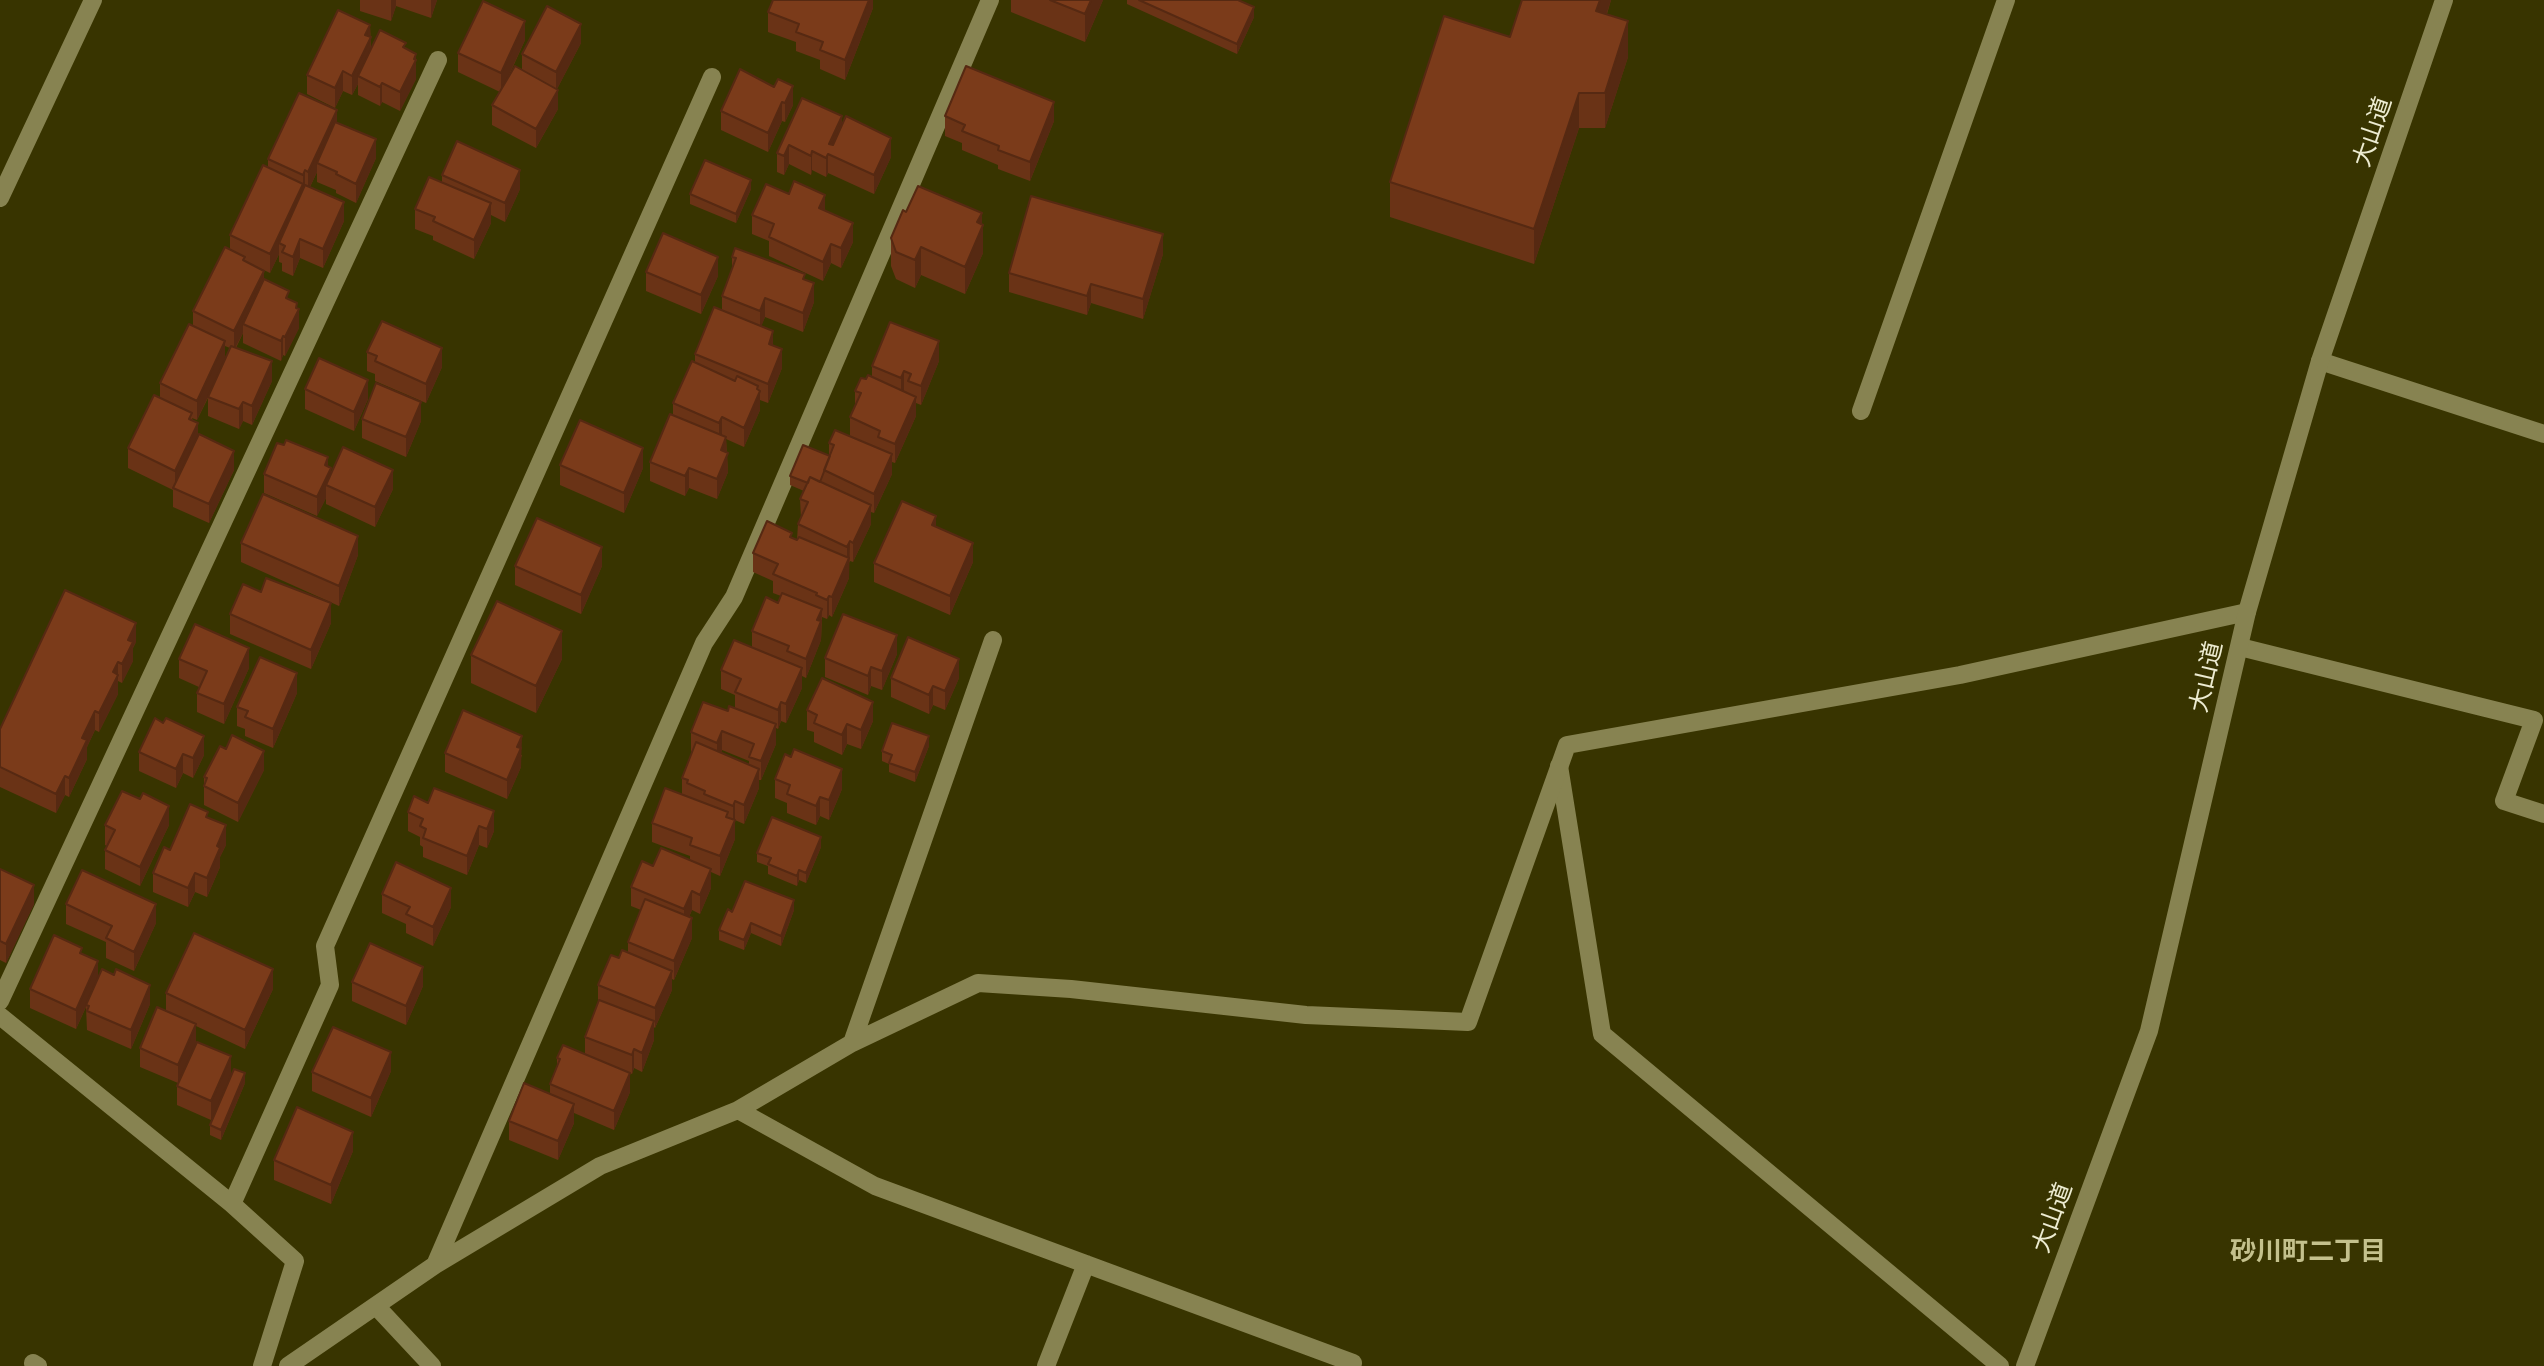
<!DOCTYPE html>
<html>
<head>
<meta charset="utf-8">
<style>
	body { margin:0 }
	canvas { display:block; background:#383400 }
</style>
</head>
<body>
<canvas width="2544" height="1366"></canvas>
<script>
const c = document.querySelector('canvas').getContext('2d');
c.lineJoin = 'round';
function poly(rows) {
  const path = new Path2D();
  for (const r of rows) {
    path.moveTo(r[0], r[1]);
    for (let i = 2; i < r.length; i += 2) path.lineTo(r[i], r[i + 1]);
  }
  return path;
}
function stroke(path, color, width, dash) {
  c.strokeStyle = color;
  c.lineWidth = width;
  c.lineCap = dash ? 'butt' : 'round';
  c.setLineDash(dash || []);
  c.stroke(path);
}
function fillPath(path, color) {
  c.fillStyle = color;
  c.fill(path, 'evenodd');
}
function write(font, color, halo, rows, align = 'center') {
  c.font = font + ' Literata,"Noto Sans JP",serif';
  c.lineWidth = 7;
  c.setLineDash([]);
  c.textBaseline = 'middle';
  c.strokeStyle = halo;
  c.fillStyle = color;
  for (const [text, x, y, turn = 0] of rows) {
    c.save();
    c.translate(x, y);
    c.rotate((+turn || 0) * Math.PI / 180);
    c.textAlign = isNaN(turn) ? turn : align;
    if (halo) c.strokeText(text, 0, 0);
    c.fillText(text, 0, 0);
    c.restore();
  }
}
stroke(poly([
	[1861,411,2006,0],
	[2240,647,2534,720,2504,801,2544,814],
	[1559,766,1602,1034,2000,1366],
	[0,1001,438,60],
	[33,1363,38,1366]
]), '#878351', 18);
stroke(poly([
	[0,198,93,0],
	[2320,361,2544,434],
	[0,1016,232,1204,295,1261,262,1366],
	[852,1043,993,640],
	[738,1110,875,1186,1353,1363],
	[232,1204,330,985,325,946,712,77],
	[435,1265,704,643,734,597,990,0],
	[376,1306,432,1366],
	[288,1366,435,1265,600,1166,738,1110,852,1043,978,983,1071,989,1306,1015,1468,1022,1567,745,1960,675,2247,612],
	[1046,1366,1086,1264]
]), '#878351', 18);
stroke(poly([
	[2025,1366,2149,1031,2247,612,2320,361,2444,0]
]), '#878351', 18);
fillPath(poly([
	[360,0,437,0,431,18,396,6,391,21,360,11],
	[873,0,873,8,845,80,820,69,820,60,796,51,796,42,768,32,768,12],
	[1011,0,1103,0,1085,42,1011,12],
	[1127,0,1238,0,1254,17,1237,54,1127,4],
	[1522,0,1611,0,1607,14,1628,57,1605,128,1579,128,1534,264,1390,217,1390,182,1510,37],
	[370,25,371,49,406,48,416,54,416,79,400,111,382,102,380,106,358,95,358,84,352,95,343,91,335,108,307,94,307,75],
	[525,40,507,80,522,70,522,54,581,43,557,89,558,109,536,148,492,125,492,105,500,92,458,72,458,53],
	[740,69,793,105,785,122,782,121,768,152,721,130,721,111],
	[802,98,891,157,874,194,828,173,826,177,812,170,811,175,789,164,784,175,777,172,777,153],
	[945,116,1054,121,1030,181,998,169,998,165,962,150,962,143,945,136],
	[337,122,376,158,356,203,336,193,336,190,317,182,317,172,310,187,344,221,323,268,300,258,293,276,282,271,282,263,279,262,279,254,270,273,245,261,264,279,289,299,297,309,299,328,285,356,283,355,281,361,243,343,243,333,236,348,272,381,252,425,243,421,239,429,208,416,208,397,212,390,197,420,192,418,198,435,234,470,209,523,173,507,173,490,128,468,128,448,160,397,160,383,193,327,193,311,230,249,230,235,268,167,268,159],
	[225,346,230,348,225,358],
	[442,175,520,189,505,222,491,215,491,223,474,259,433,240,433,236,415,229,415,209,442,183],
	[751,189,736,223,690,204,690,194],
	[825,211,853,242,841,268,831,263,823,281,769,256,769,241,752,234,752,215],
	[906,212,982,224,983,253,965,294,921,275,915,288,896,279,891,266,891,238],
	[1163,254,1143,319,1091,303,1087,315,1009,292,1009,273],
	[732,257,805,279,814,302,803,332,765,317,761,326,773,346,782,368,768,403,760,400,760,410,744,447,726,439,728,472,717,499,689,488,685,496,650,481,650,462,673,415,673,403,695,363,695,354,722,310,722,296,732,269],
	[646,272,718,276,701,314,646,291],
	[367,352,442,367,426,403,375,381,375,374,367,371],
	[939,361,921,405,916,403,916,416,895,463,892,462,892,474,874,513,871,512,871,524,853,562,850,561,849,563,849,578,832,617,829,615,827,619,822,617,821,640,806,678,802,676,802,688,786,723,781,721,778,729,776,728,776,744,761,780,759,780,759,788,744,824,735,820,735,839,720,876,711,872,711,888,700,914,692,910,689,917,692,938,674,980,672,979,672,990,655,1028,654,1027,654,1040,642,1072,634,1068,632,1074,630,1073,630,1092,614,1130,574,1113,574,1123,558,1160,509,1140,509,1121,550,1094,550,1084,557,1067,557,1058,585,1054,585,1037,598,1002,598,985,619,958,628,952,628,942,641,910,631,906,631,887,653,866,690,860,690,856,652,842,652,823,682,794,682,778,692,752,691,751,691,732,728,711,735,708,735,695,721,689,721,670,752,647,752,631,778,603,781,596,773,593,773,581,753,572,753,553,792,538,797,540,798,524,801,518,800,499,804,491,790,485,790,476,829,456,829,443,850,436,850,417,855,405,855,391,866,379,872,377,872,366],
	[722,750,749,761,749,764,721,753],
	[305,389,368,399,354,431,305,409],
	[362,419,421,421,406,457,362,438],
	[560,465,643,468,624,513,560,485],
	[328,466,331,473,393,489,375,527,326,504,326,498,317,516,264,493,264,474],
	[936,527,973,562,950,615,874,582,874,563],
	[241,543,358,555,339,606,241,562],
	[515,566,602,566,581,614,515,585],
	[230,614,331,623,311,669,230,634],
	[136,642,133,648,133,661,122,683,118,681,118,694,99,732,95,730,87,747,87,759,69,797,65,795,56,813,0,787,0,729],
	[897,654,882,690,871,686,868,695,825,677,825,658],
	[471,655,562,659,536,713,471,683],
	[179,659,249,668,224,724,197,712,197,693,199,687,179,678],
	[891,678,959,678,945,710,933,705,929,714,891,697],
	[297,693,273,748,245,736,245,729,237,726,237,707],
	[807,710,873,721,861,749,847,744,842,755,814,742,814,732,807,730],
	[929,746,915,782,889,772,889,764,882,761,882,751],
	[139,752,204,755,193,778,183,773,176,788,139,771],
	[445,753,522,755,521,758,521,767,507,799,445,772],
	[264,770,238,822,204,805,204,777],
	[775,779,842,789,829,820,820,816,816,825,787,813,787,803,775,798],
	[428,803,494,831,487,848,479,845,467,875,423,857,423,847,420,845,420,837,408,831,408,812],
	[208,817,226,845,220,857,220,867,207,897,195,892,188,907,153,892,153,873,170,850],
	[105,825,169,825,140,886,105,869,105,850,107,846,105,845],
	[821,847,806,883,799,880,797,886,768,874,768,866,757,862,757,853],
	[0,869,34,904,6,963,0,960],
	[382,894,451,907,433,946,406,933,406,924,382,913],
	[66,904,156,923,134,971,106,958,106,942,66,924],
	[794,910,781,946,751,933,744,950,719,940,719,930,732,912],
	[82,954,98,978,150,1004,131,1049,87,1030,86,1007,76,1029,30,1008,30,989],
	[352,982,423,986,406,1025,352,1001],
	[273,989,245,1049,196,1026,196,1043,231,1076,211,1120,177,1105,177,1086,178,1083,140,1067,140,1048,166,1011,166,993],
	[391,1071,371,1117,312,1091,312,1072],
	[245,1083,221,1140,210,1135,210,1125],
	[353,1151,331,1204,274,1180,274,1160]
]), '#6a3316');
fillPath(poly([
	[391,0,396,0,396,6,391,21],
	[431,0,437,0,431,18],
	[869,0,873,0,873,8,845,80,845,60],
	[1091,0,1103,0,1085,42,1085,14],
	[1600,0,1611,0,1596,46,1596,11],
	[1254,7,1254,17,1237,54,1237,44],
	[525,21,525,40,501,92,501,73],
	[1628,21,1628,57,1605,128,1605,93],
	[581,24,581,43,556,91,556,72],
	[370,25,371,57,358,76,358,84,352,95,352,76,365,35],
	[416,54,416,79,400,111,400,92],
	[343,71,343,91,335,108,335,88],
	[382,83,382,102,380,106,380,87],
	[793,86,793,105,785,122,785,103],
	[558,90,558,109,536,148,536,129],
	[1579,93,1579,128,1534,264,1534,229],
	[782,102,782,121,768,152,768,133],
	[1054,102,1054,121,1030,181,1030,162],
	[337,110,337,130,317,163,317,172,308,191,308,172],
	[842,116,842,136,829,154,829,144],
	[891,138,891,157,874,194,874,175],
	[376,139,376,158,356,203,356,184],
	[789,145,789,164,784,175,784,156],
	[812,151,812,170,811,175,811,156],
	[828,154,828,173,826,177,826,158],
	[305,170,305,189,279,243,279,254,270,273,270,254,303,184,303,175],
	[520,170,520,189,505,222,505,203],
	[751,180,751,189,736,223,736,214],
	[825,195,825,214,819,208],
	[344,202,344,221,323,268,323,249],
	[491,203,491,223,474,259,474,240],
	[982,213,982,229,983,225,983,253,965,294,965,267,977,222],
	[853,223,853,242,841,268,841,248],
	[1163,234,1163,254,1143,319,1143,299],
	[300,239,300,258,293,276,293,257],
	[831,244,831,263,823,281,823,262],
	[921,247,921,275,915,288,915,260],
	[718,257,718,276,701,314,701,295],
	[264,271,264,290,243,324,243,333,234,350,234,331],
	[814,283,814,302,803,332,803,313],
	[1091,284,1091,303,1087,315,1087,296],
	[765,298,765,317,760,330,760,311],
	[297,303,297,312,299,309,299,328,285,356,285,337],
	[773,331,773,350,769,344],
	[283,336,283,355,281,361,281,341],
	[225,341,225,361,197,420,197,401],
	[939,341,939,361,921,405,921,386],
	[442,348,442,367,426,403,426,384],
	[782,349,782,368,768,403,768,384],
	[272,361,272,381,252,425,252,406],
	[904,371,904,390,901,397,901,378],
	[368,380,368,399,354,431,354,412],
	[758,386,758,395,760,391,760,410,744,447,744,428],
	[916,397,916,416,895,463,895,444],
	[243,402,243,421,239,429,239,409],
	[421,402,421,421,406,457,406,437],
	[722,417,722,437,719,442,719,423],
	[198,423,198,443,175,490,175,471],
	[726,437,728,472,717,499,717,479,721,450],
	[643,448,643,468,624,513,624,493],
	[234,451,234,470,209,523,209,504],
	[892,454,892,474,874,513,874,494],
	[328,457,328,474,331,468,331,487,326,485,326,498,317,516,317,497,325,465],
	[689,468,689,488,685,496,685,476],
	[393,470,393,489,375,527,375,507],
	[871,505,871,524,853,562,853,543],
	[936,516,936,535,932,525],
	[358,536,358,555,339,606,339,586],
	[850,541,849,578,832,617,832,597,847,561,847,547],
	[973,543,973,562,950,615,950,596],
	[602,547,602,566,581,614,581,595],
	[829,596,829,615,827,619,827,600],
	[331,603,331,623,311,669,311,650],
	[822,609,821,640,806,678,806,659,817,620],
	[136,623,136,642,133,648,133,661,122,683,122,664,128,640],
	[562,631,562,659,536,713,536,686],
	[897,635,897,654,882,690,882,671],
	[249,648,249,668,224,724,224,704],
	[959,659,959,678,945,710,945,691],
	[118,662,118,694,99,732,99,713,113,672],
	[871,667,871,686,868,695,868,676],
	[802,668,802,688,786,723,786,704],
	[297,673,297,693,273,748,273,729],
	[933,686,933,705,929,714,929,695],
	[781,702,781,721,778,729,778,710],
	[873,702,873,721,861,749,861,730],
	[95,711,95,730,87,747,87,759,69,797,69,778,82,738],
	[776,724,776,744,761,780,761,761],
	[847,724,847,744,842,755,842,735],
	[722,731,722,750,717,762,717,743],
	[204,736,204,755,193,778,193,758],
	[522,736,521,767,507,799,507,780,517,747],
	[929,736,929,746,915,782,915,772],
	[264,751,264,770,238,822,238,803],
	[183,754,183,773,176,788,176,769],
	[759,769,759,788,744,824,744,805],
	[842,769,842,789,829,820,829,800],
	[65,776,65,795,56,813,56,794],
	[820,797,820,816,816,825,816,806],
	[735,801,735,839,720,876,720,856,733,825,733,806],
	[169,806,169,825,140,886,140,867],
	[494,811,494,831,487,848,487,829],
	[226,825,226,845,220,857,220,867,207,897,207,878,217,846],
	[479,826,479,845,467,875,467,856],
	[821,837,821,847,806,883,806,873],
	[711,869,711,888,700,914,700,895],
	[799,870,799,880,797,886,797,876],
	[195,873,195,892,188,907,188,888],
	[34,885,34,904,6,963,6,944],
	[451,888,451,907,433,946,433,927],
	[692,891,692,910,684,928,684,909],
	[794,900,794,910,781,946,781,936],
	[156,904,156,923,134,971,134,952],
	[692,918,692,938,674,980,674,961],
	[751,923,751,933,744,950,744,940],
	[98,961,98,980,76,1029,76,1010],
	[423,967,423,986,406,1025,406,1006],
	[273,969,273,989,245,1049,245,1030],
	[672,971,672,990,655,1028,655,1008],
	[150,985,150,1004,131,1049,131,1030],
	[654,1021,654,1040,642,1072,642,1053],
	[196,1024,196,1043,178,1084,178,1065],
	[634,1049,634,1068,632,1074,632,1055],
	[391,1052,391,1071,371,1117,371,1098],
	[231,1056,231,1076,211,1120,211,1101],
	[245,1073,245,1083,221,1140,221,1130],
	[630,1073,630,1092,614,1130,614,1111],
	[574,1104,574,1123,558,1160,558,1141],
	[353,1132,353,1151,331,1204,331,1185]
]), '#562912');
const building = poly([
	[773,0,869,0,845,60,820,50,823,42,796,32,799,24,768,12,773,0],
	[1050,0,1091,0,1085,14,1050,0],
	[1139,0,1238,0,1254,7,1237,44,1139,0],
	[1522,0,1600,0,1596,11,1628,21,1605,93,1579,93,1534,229,1390,182,1444,16,1510,37,1522,0],
	[483,1,525,21,501,73,458,53,483,1],
	[547,6,581,24,556,72,522,54,547,6],
	[338,10,370,25,365,35,371,37,352,76,343,71,335,88,307,75,338,10],
	[380,30,406,43,403,47,416,54,414,59,416,60,400,92,382,83,380,87,358,76,380,30],
	[515,66,558,90,536,129,492,105,515,66],
	[966,66,1054,102,1030,162,998,150,999,146,962,131,965,125,945,116,966,66],
	[740,69,774,87,778,79,793,86,785,103,782,102,768,133,721,111,740,69],
	[299,93,337,110,308,172,305,170,303,175,268,159,299,93],
	[802,98,842,116,829,144,833,145,846,116,891,138,874,175,828,154,826,158,812,151,811,156,789,145,784,156,777,153,802,98],
	[335,122,376,139,356,184,336,174,337,172,317,163,335,122],
	[457,141,520,170,505,203,442,175,457,141],
	[705,160,751,180,736,214,690,194,705,160],
	[263,165,303,184,270,254,230,235,263,165],
	[429,177,491,203,474,240,433,221,435,217,415,209,429,177],
	[794,181,825,195,819,208,853,223,841,248,831,244,823,262,769,237,774,224,752,215,766,184,789,194,794,181],
	[305,185,344,202,323,249,300,239,293,257,282,252,285,246,279,243,305,185],
	[918,186,982,213,977,222,983,225,965,267,921,247,915,260,896,252,891,238,903,210,906,212,918,186],
	[1031,196,1163,234,1143,299,1091,284,1087,296,1009,273,1031,196],
	[663,233,718,257,701,295,646,272,663,233],
	[225,247,245,257,243,260,264,271,234,331,193,311,225,247],
	[735,248,805,274,803,279,814,283,803,313,765,298,760,311,722,296,736,258,732,257,735,248],
	[264,279,289,291,286,298,297,303,296,308,299,309,285,337,283,336,281,341,243,324,264,279],
	[714,307,773,331,769,344,782,349,768,384,695,354,714,307],
	[382,321,442,348,426,384,375,361,377,356,367,352,382,321],
	[890,322,939,341,921,386,908,381,911,374,904,371,901,378,872,366,890,322],
	[189,324,225,341,197,401,160,383,189,324],
	[231,346,272,361,252,406,243,402,239,409,208,397,231,346],
	[319,358,368,380,354,412,305,389,319,358],
	[692,361,735,381,737,376,758,386,757,389,760,391,744,428,722,417,719,423,673,403,692,361],
	[868,375,916,397,895,444,878,437,880,431,850,417,861,393,855,391,861,378,866,379,868,375],
	[376,383,421,402,406,437,362,419,376,383],
	[154,395,192,413,189,419,198,423,175,471,128,448,154,395],
	[670,414,726,437,721,450,728,453,717,479,689,468,685,476,650,462,670,414],
	[580,420,643,448,624,493,560,465,580,420],
	[835,430,892,454,874,494,824,470,834,445,829,443,835,430],
	[199,434,234,451,209,504,173,488,199,434],
	[286,440,328,457,325,465,331,468,317,497,264,474,277,443,284,445,286,440],
	[803,445,830,456,820,482,810,477,808,483,790,476,803,445],
	[343,447,393,470,375,507,326,485,343,447],
	[810,477,871,505,853,543,850,541,847,547,798,524,808,502,800,499,810,477],
	[263,494,358,536,339,586,241,543,263,494],
	[902,501,936,516,932,525,973,543,950,596,874,563,902,501],
	[537,518,602,547,581,595,515,566,537,518],
	[767,521,792,533,790,537,797,540,799,537,849,558,832,597,829,596,827,600,816,595,817,593,773,574,778,564,753,553,767,521],
	[266,578,331,603,311,650,230,614,243,584,261,592,266,578],
	[65,590,136,623,128,640,133,642,122,664,118,662,113,672,118,675,99,713,95,711,82,738,87,740,69,778,65,776,56,794,0,767,0,729,65,590],
	[782,593,822,609,817,620,821,621,806,659,787,651,789,646,752,631,766,597,778,603,782,593],
	[497,601,562,631,536,686,471,655,497,601],
	[843,614,897,635,882,671,871,667,868,676,825,658,843,614],
	[195,624,249,648,224,704,197,693,207,671,179,659,195,624],
	[908,637,959,659,945,691,933,686,929,695,891,678,908,637],
	[734,640,802,668,786,704,781,702,778,710,735,692,741,679,721,670,734,640],
	[260,657,297,673,273,729,245,717,248,711,237,707,260,657],
	[822,678,873,702,861,730,847,724,842,735,814,723,817,715,807,710,822,678],
	[703,702,728,711,729,706,776,724,761,761,749,757,754,744,722,731,717,743,691,732,703,702],
	[463,710,522,736,517,747,521,748,507,780,445,753,463,710],
	[155,718,163,723,166,718,204,736,193,758,183,754,176,769,139,752,155,718],
	[892,723,929,736,915,772,889,763,892,755,882,751,892,723],
	[232,735,264,751,238,803,204,786,207,778,204,777,220,746,226,749,232,735],
	[696,742,759,769,744,805,735,801,733,806,704,794,705,791,687,783,688,780,682,778,696,742],
	[794,749,842,769,829,800,820,797,816,806,787,794,790,785,775,779,785,754,791,757,794,749],
	[434,788,494,811,487,829,479,826,467,856,423,838,426,829,420,826,423,819,408,812,414,796,428,803,434,788],
	[665,788,728,812,726,817,735,820,720,856,690,845,692,838,652,823,665,788],
	[122,791,140,799,143,793,169,806,140,867,105,850,115,830,105,825,122,791],
	[190,804,208,812,206,817,226,825,217,846,220,848,207,878,195,873,188,888,153,873,164,847,170,850,190,804],
	[772,817,821,837,806,873,799,870,797,876,768,864,771,858,757,853,772,817],
	[661,848,711,869,700,895,692,891,684,909,631,887,642,861,653,866,661,848],
	[396,862,451,888,433,927,406,914,410,907,382,894,396,862],
	[0,869,34,885,6,944,0,941,0,869],
	[82,870,156,904,134,952,106,938,112,926,66,904,82,870],
	[745,881,794,900,781,936,751,923,744,940,719,930,728,909,732,912,745,881],
	[645,899,692,918,674,961,628,942,645,899],
	[194,933,273,969,245,1030,166,993,194,933],
	[54,935,82,948,80,953,98,961,76,1010,30,989,54,935],
	[370,943,423,967,406,1006,352,982,370,943],
	[622,950,672,971,655,1008,598,985,611,955,619,958,622,950],
	[102,969,114,975,116,969,150,985,131,1030,87,1011,89,1006,86,1005,102,969],
	[599,1000,654,1021,642,1053,634,1049,632,1055,585,1037,599,1000],
	[157,1007,196,1024,178,1065,140,1048,157,1007],
	[333,1027,391,1052,371,1098,312,1072,333,1027],
	[197,1042,231,1056,211,1101,177,1086,197,1042],
	[563,1045,630,1073,614,1111,550,1084,560,1059,557,1058,563,1045],
	[234,1069,245,1073,221,1130,210,1125,234,1069],
	[524,1083,574,1104,558,1141,509,1121,524,1083],
	[297,1107,353,1132,331,1185,274,1160,297,1107]
]);
fillPath(building, '#7b3b1a');
stroke(building, '#562912', 2);
write('24px', '#edecd1', '#383400', [
	["大山道",2373,132,-71],
	["大山道",2207,677,-77],
	["大山道",2053,1218,-70]
]);
write('bold 26px', '#c4c18d', '#383400', [
	["砂川町二丁目",2308,1252]
]);
</script>
</body>
</html>
